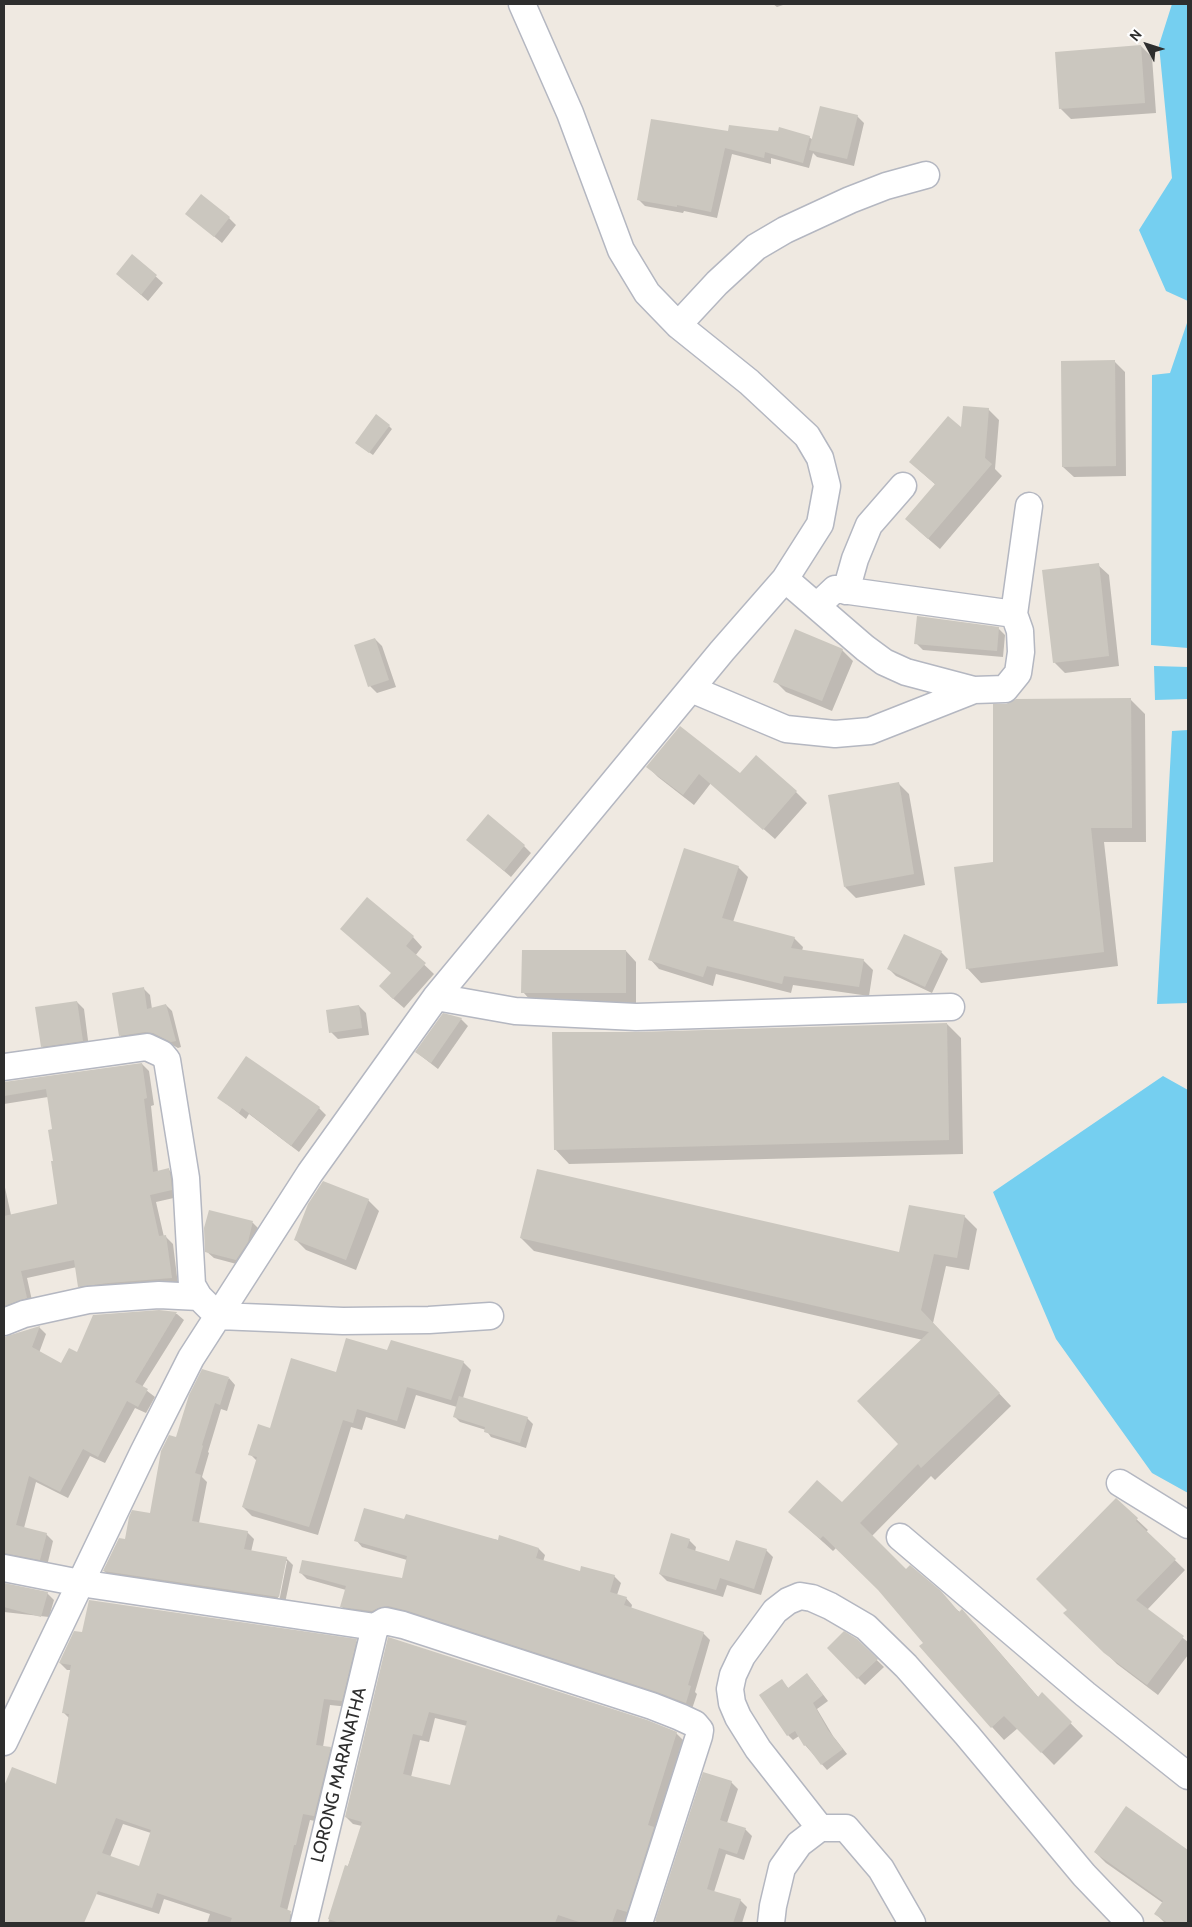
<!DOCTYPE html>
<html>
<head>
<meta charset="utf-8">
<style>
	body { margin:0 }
	#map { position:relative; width:1192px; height:1927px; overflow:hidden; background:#efe9e1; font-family:Cabin,sans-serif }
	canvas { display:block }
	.frame { position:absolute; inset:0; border:5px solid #2e2e2e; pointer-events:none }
	.north { position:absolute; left:1122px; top:20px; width:50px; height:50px; -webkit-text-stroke:4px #fff; paint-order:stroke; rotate:310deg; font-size:14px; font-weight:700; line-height:20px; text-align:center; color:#2e2e2e }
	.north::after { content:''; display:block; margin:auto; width:18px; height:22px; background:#2e2e2e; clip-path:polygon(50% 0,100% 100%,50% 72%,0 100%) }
</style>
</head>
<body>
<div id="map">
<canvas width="1192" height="1927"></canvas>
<div class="frame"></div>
<div class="north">N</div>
</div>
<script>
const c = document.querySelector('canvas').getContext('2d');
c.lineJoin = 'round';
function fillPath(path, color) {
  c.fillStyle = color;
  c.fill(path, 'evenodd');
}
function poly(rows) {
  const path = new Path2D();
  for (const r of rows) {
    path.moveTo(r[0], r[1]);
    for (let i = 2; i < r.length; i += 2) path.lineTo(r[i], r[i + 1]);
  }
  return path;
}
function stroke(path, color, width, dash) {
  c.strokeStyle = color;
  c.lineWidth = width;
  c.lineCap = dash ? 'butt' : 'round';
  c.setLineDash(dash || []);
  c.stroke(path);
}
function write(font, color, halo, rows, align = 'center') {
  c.font = font + ' Cabin,sans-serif';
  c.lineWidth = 4;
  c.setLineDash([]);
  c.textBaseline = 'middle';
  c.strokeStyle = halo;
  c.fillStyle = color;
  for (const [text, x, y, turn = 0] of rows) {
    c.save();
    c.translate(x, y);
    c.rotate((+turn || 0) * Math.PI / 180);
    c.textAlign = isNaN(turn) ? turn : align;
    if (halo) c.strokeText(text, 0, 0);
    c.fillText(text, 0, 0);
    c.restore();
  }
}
fillPath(poly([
	[1172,4,1188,4,1188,301,1166,291,1139,230,1172,178,1159,45],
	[1188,320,1188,648,1151,645,1152,375,1170,373],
	[1154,666,1188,667,1188,699,1155,700],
	[1188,730,1188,1003,1157,1004,1172,731],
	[1163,1076,1188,1090,1188,1493,1152,1473,1056,1339,993,1192]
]), '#75cff0');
fillPath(poly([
	[773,4,786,4,777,7],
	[1141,46,1152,57,1156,113,1071,119,1060,108],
	[857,116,864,123,854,166,817,157,813,153,809,168,771,158,771,164,732,154,717,218,684,211,683,213,645,206,638,199,729,132,809,137,813,140],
	[187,214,229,218,236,225,222,243],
	[133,256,163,283,148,301,125,281],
	[1115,362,1125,372,1126,476,1074,477,1063,467],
	[988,409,999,420,995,469,1002,476,940,549,918,530,936,485,910,462,962,430],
	[389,426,392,429,373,455,360,446],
	[1098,565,1109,575,1119,666,1065,673,1054,662],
	[998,628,1005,635,1003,657,923,650,916,643],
	[375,639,382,646,396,687,377,693,370,686],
	[842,650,853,661,832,711,786,692,775,681],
	[1131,700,1145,714,1146,842,1104,842,1118,966,981,983,967,968,995,863],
	[648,767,741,775,796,792,807,803,775,839,711,783,694,805,658,777],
	[898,783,909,794,925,885,856,898,845,887],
	[468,840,524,846,531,853,511,877],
	[738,867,748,877,733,922,794,938,803,947,802,951,863,960,873,970,869,996,793,985,791,993,716,974,713,986,659,969,650,959],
	[342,929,413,937,422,947,415,956,434,974,404,1008,390,996,392,973],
	[626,951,636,962,636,1004,533,1003,523,992],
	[941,952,948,959,932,993,896,976,889,969],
	[144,989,150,995,152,1009,166,1005,172,1011,181,1047,178,1048,161,1039,126,1041,120,1035],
	[77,1002,84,1009,89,1048,49,1053,42,1046],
	[359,1006,366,1013,369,1035,338,1039,331,1032],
	[461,1019,468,1026,438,1069,416,1052],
	[947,1024,961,1038,963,1154,569,1164,555,1149,636,1033],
	[142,1064,149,1071,154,1105,151,1106,158,1172,169,1170,176,1177,178,1197,156,1202,164,1237,166,1237,173,1244,178,1285,86,1293,79,1286,77,1267,27,1278,33,1305,4,1316,4,1183,11,1215,58,1205,53,1130,48,1097,4,1104,4,1083],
	[219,1098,319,1108,326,1115,299,1152,249,1114,246,1119],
	[368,1200,379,1211,356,1270,306,1250,296,1240],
	[210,1211,253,1223,260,1230,244,1266,214,1258,206,1251],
	[964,1216,977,1229,969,1270,946,1266,933,1323,1011,1406,935,1480,931,1476,872,1536,906,1570,975,1624,1039,1698,1042,1694,1083,1736,1054,1765,1018,1728,1004,1740,992,1727,925,1643,880,1590,836,1548,833,1551,803,1524,842,1504,900,1444,923,1340,534,1251,521,1238,900,1254],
	[159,1311,177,1314,184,1320,142,1387,155,1397,146,1413,135,1408,105,1463,90,1456,68,1498,36,1482,24,1528,46,1534,53,1541,47,1566,4,1562,5,1338,39,1327,46,1334,39,1353,62,1365,77,1353],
	[388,1352,463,1362,471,1370,463,1398,527,1418,533,1424,526,1448,491,1437,486,1430,460,1422,454,1416,457,1407,416,1395,405,1429,366,1417,362,1430,351,1427,318,1535,252,1516,243,1507,257,1461,250,1454,270,1430,337,1373],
	[229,1378,235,1385,227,1411,221,1409,208,1452,209,1453,202,1477,207,1482,199,1523,247,1532,254,1539,251,1552,286,1558,293,1565,285,1603,279,1602,287,1561,285,1561,277,1602,111,1577,104,1571,126,1541,151,1514,177,1439],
	[1116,1500,1148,1530,1146,1532,1185,1570,1147,1610,1188,1642,1188,1655,1158,1695,1117,1664,1065,1613,1068,1610],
	[405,1520,539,1549,545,1555,543,1562,580,1573,614,1576,621,1583,617,1595,626,1598,632,1605,631,1609,703,1633,710,1640,695,1692,697,1694,692,1709,385,1614,348,1613,341,1606,346,1590,307,1579,301,1573,403,1580,407,1560,362,1547,356,1540],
	[689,1540,696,1547,695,1552,730,1563,766,1550,773,1557,761,1595,727,1585,723,1597,667,1581,660,1574],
	[4,1584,47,1593,54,1600,49,1617,4,1612],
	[389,1639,676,1733,683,1740,655,1830,632,1923,328,1923,362,1826,353,1824,346,1817],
	[435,1718,467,1726,451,1787,411,1777,420,1740,429,1742],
	[856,1640,884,1667,865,1685,828,1648],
	[356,1641,363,1647,349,1707,330,1705,323,1747,330,1748,337,1755,320,1822,310,1820,287,1911,295,1918,294,1923,207,1923,210,1914,164,1899,159,1914,18,1869,17,1874,4,1869,4,1790,13,1769,57,1786,69,1718,64,1713,72,1670,67,1670,60,1663],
	[123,1824,151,1833,140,1868,110,1857],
	[812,1680,828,1701,817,1709,833,1736,847,1754,827,1770,805,1745,799,1736,793,1740,788,1735,782,1681,789,1689],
	[704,1774,731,1782,738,1789,727,1823,745,1829,752,1836,744,1860,726,1854,714,1892,740,1900,747,1907,742,1923,656,1923],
	[1126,1808,1188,1851,1188,1923,1165,1923,1156,1914,1163,1903,1106,1863,1095,1852],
	[4,1888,87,1923,4,1923]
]), '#0003');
fillPath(poly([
	[1141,45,1145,103,1059,109,1055,52],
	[820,106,858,115,847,159,809,150],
	[651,119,728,131,729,125,778,131,779,127,810,136,803,163,765,152,764,158,725,148,711,212,677,205,677,207,637,200],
	[201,194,230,217,214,237,185,214],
	[132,254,157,275,141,295,116,274],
	[1115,360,1116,466,1062,467,1061,361],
	[963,406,989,408,985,458,992,464,928,539,905,519,935,484,909,462,948,416,961,427],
	[376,414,390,425,369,453,355,443],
	[1099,563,1109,656,1053,663,1042,570],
	[917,616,999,627,997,651,914,644],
	[795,629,843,649,822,701,773,682],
	[375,638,389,680,368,687,354,645],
	[1131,698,1132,828,1091,828,1104,952,966,969,954,867,993,862,993,704,1006,704,1016,699],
	[680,726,740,773,756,755,797,791,763,830,699,774,683,795,646,767],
	[899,782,914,874,844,887,828,795],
	[488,814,525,845,504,871,466,840],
	[684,848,739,866,722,918,795,937,791,948,864,959,859,987,784,976,782,984,707,966,703,977,648,960],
	[367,897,414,936,406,946,426,963,393,999,379,986,391,973,340,929],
	[904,934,942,951,925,987,887,969],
	[522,950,626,950,626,993,521,993],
	[144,987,147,1009,166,1004,176,1041,171,1042,153,1033,145,1032,119,1036,112,993],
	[77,1001,83,1041,41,1047,35,1007],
	[359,1005,362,1028,329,1033,326,1010],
	[443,1013,462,1018,431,1063,415,1052],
	[947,1023,949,1140,554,1150,552,1032,636,1032],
	[246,1056,320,1107,291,1146,242,1108,239,1113,217,1098],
	[142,1063,147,1098,144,1099,153,1172,169,1168,171,1180,172,1190,150,1195,159,1236,166,1235,172,1278,108,1283,78,1287,74,1260,21,1271,27,1298,4,1306,4,1216,57,1204,57,1202,51,1161,53,1161,48,1130,52,1129,46,1089,4,1096,4,1082],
	[537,1169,899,1252,909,1205,965,1215,957,1258,934,1254,921,1310,1000,1393,921,1468,918,1464,860,1523,906,1569,910,1565,941,1591,959,1612,962,1609,1038,1697,1042,1692,1072,1722,1041,1753,1004,1716,991,1728,919,1646,923,1643,878,1590,823,1536,820,1539,788,1512,817,1480,842,1502,898,1444,857,1401,929,1332,520,1238],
	[323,1181,369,1199,346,1260,294,1240,308,1204],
	[209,1210,253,1221,248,1242,236,1260,205,1252,204,1228],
	[159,1310,177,1312,135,1382,148,1389,138,1407,127,1401,98,1457,83,1449,60,1492,29,1476,16,1525,47,1533,40,1560,4,1553,4,1337,40,1326,32,1347,61,1363,69,1348,77,1352,93,1315],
	[346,1338,387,1350,391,1340,464,1361,451,1400,407,1387,397,1421,357,1409,353,1423,343,1420,309,1527,242,1507,257,1457,248,1455,258,1424,270,1428,291,1358,336,1372],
	[202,1369,229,1377,220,1405,215,1403,202,1445,203,1446,195,1473,201,1475,192,1521,248,1531,244,1549,287,1557,279,1597,103,1571,119,1538,125,1539,129,1517,132,1510,150,1513,161,1451,169,1435,176,1437,189,1395],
	[459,1396,528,1417,520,1443,484,1432,485,1427,453,1417],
	[1116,1498,1138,1518,1136,1521,1176,1559,1136,1600,1184,1636,1147,1685,1104,1653,1063,1613,1067,1610,1036,1579],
	[364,1508,404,1519,406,1514,498,1540,499,1535,539,1548,536,1558,580,1571,581,1566,615,1575,610,1592,627,1597,624,1605,704,1632,688,1685,691,1686,686,1703,657,1692,408,1611,388,1606,378,1608,372,1611,340,1607,346,1586,299,1573,302,1560,402,1578,407,1556,354,1541],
	[671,1533,690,1539,687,1548,729,1561,736,1540,767,1549,754,1589,720,1578,716,1590,659,1574],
	[4,1583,48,1592,41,1617,4,1607],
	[89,1600,357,1639,342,1701,324,1699,316,1745,331,1747,314,1816,303,1814,296,1845,294,1845,280,1907,291,1911,289,1923,230,1923,232,1918,157,1893,152,1908,98,1891,84,1923,4,1923,4,1786,12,1767,56,1784,69,1714,62,1713,71,1665,59,1663,74,1631,82,1632],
	[116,1818,151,1830,139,1866,102,1853],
	[844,1631,857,1639,878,1659,857,1679,827,1648],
	[388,1637,647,1720,677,1732,648,1825,654,1827,627,1912,617,1909,612,1923,582,1923,558,1915,555,1923,340,1923,328,1919,345,1865,348,1866,362,1822,345,1817],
	[429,1712,467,1721,450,1785,403,1774,413,1734,422,1736],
	[807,1673,823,1695,813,1703,828,1730,843,1749,821,1765,806,1745,804,1746,795,1731,787,1736,759,1695,782,1679,788,1688],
	[703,1772,732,1781,720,1820,746,1828,737,1854,719,1848,707,1889,741,1899,733,1923,663,1923,655,1921],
	[1126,1806,1188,1850,1188,1923,1168,1923,1154,1914,1163,1901,1094,1852]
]), '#cbc7bf');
const minor = poly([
	[678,325,717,283,756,247,785,230,850,200,886,186,926,175],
	[785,579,865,648,884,662,906,672,974,690,1005,689,1018,673,1021,652,1020,631,1014,614],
	[846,591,855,559,869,525,903,486],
	[817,606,835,589,1014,614,1029,506],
	[691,689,786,729,835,734,870,731,974,690],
	[436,997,515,1011,636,1017,951,1007],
	[4,1067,147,1047,162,1054,167,1060,186,1178,192,1285,199,1297,218,1316,343,1321,429,1320,490,1316],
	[4,1322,24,1314,88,1300,159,1295,199,1297],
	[1120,1483,1188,1525],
	[900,1537,1085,1694,1188,1776],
	[4,1568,80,1583,375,1627,385,1621,403,1625,652,1706,680,1717,695,1724,700,1730,699,1736,639,1923],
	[4,1742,143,1453,191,1358,310,1173,436,997,722,651,785,579,820,524,827,486,820,458,807,436,749,382,678,325,647,293,621,250,570,113,522,4],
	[820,1828,758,1749,738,1717,732,1703,730,1689,733,1675,742,1656,775,1611,788,1601,800,1596,812,1598,830,1606,866,1627,906,1666,967,1735,1084,1875,1130,1923],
	[304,1923,375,1627],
	[771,1923,773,1906,782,1868,799,1844,820,1828,846,1828,881,1869,912,1923]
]);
stroke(minor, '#b4b7c1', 29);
stroke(minor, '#fff', 26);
write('18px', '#2e2e2e', '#fff', [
	["LORONG MARANATHA",339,1775,-76]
]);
</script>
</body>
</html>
